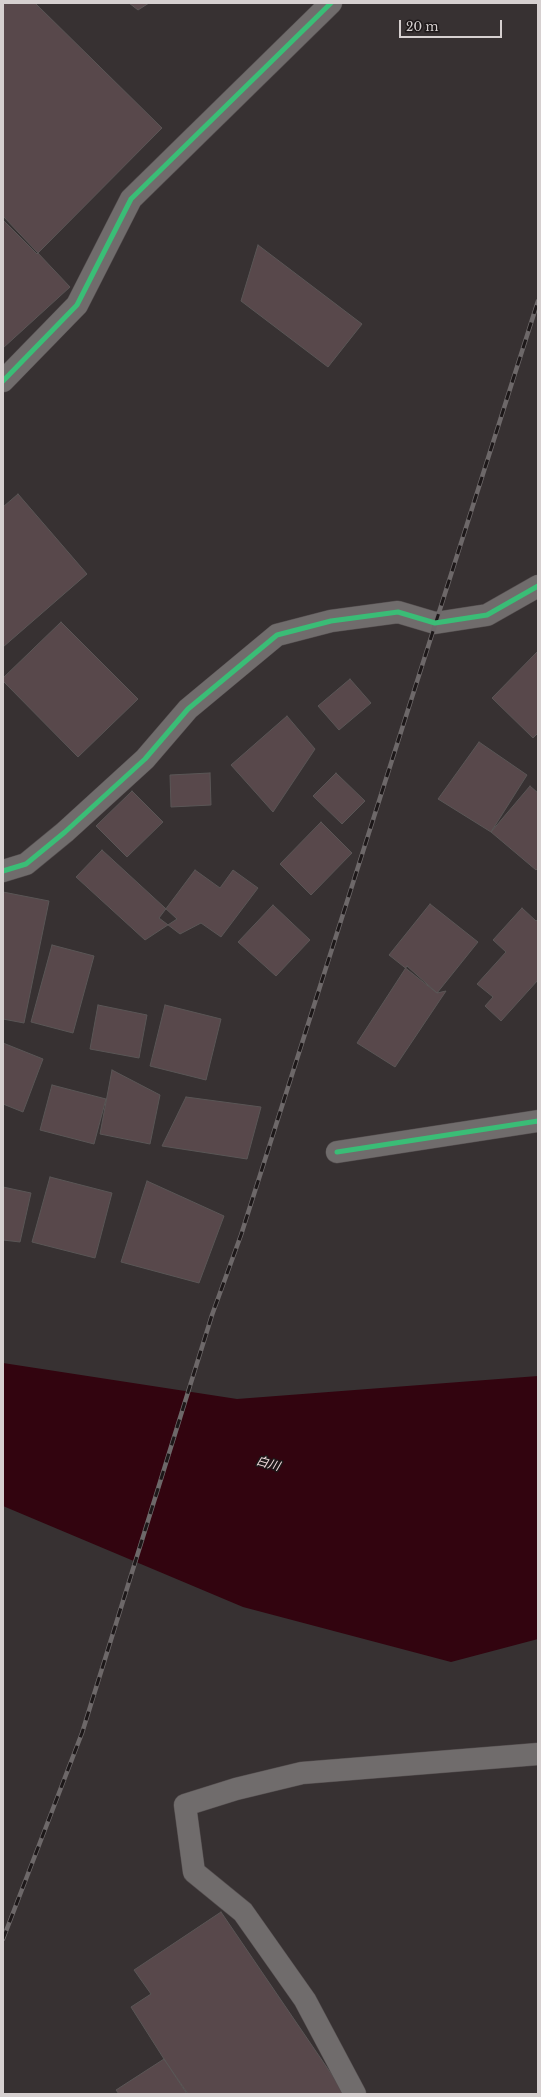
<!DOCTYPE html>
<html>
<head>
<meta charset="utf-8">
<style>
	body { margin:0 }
	#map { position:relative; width:541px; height:2097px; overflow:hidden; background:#373132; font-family:"Libre Baskerville",serif }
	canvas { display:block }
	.frame { position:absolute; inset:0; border:4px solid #d6d0d0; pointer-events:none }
	.scale { position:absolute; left:399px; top:20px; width:103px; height:18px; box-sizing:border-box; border:2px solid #d6d0d0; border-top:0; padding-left:5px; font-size:12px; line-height:14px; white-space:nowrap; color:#d6d0d0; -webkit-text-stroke:3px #1d1819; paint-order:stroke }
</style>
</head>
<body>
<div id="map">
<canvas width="541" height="2097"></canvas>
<div class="frame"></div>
<div class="scale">20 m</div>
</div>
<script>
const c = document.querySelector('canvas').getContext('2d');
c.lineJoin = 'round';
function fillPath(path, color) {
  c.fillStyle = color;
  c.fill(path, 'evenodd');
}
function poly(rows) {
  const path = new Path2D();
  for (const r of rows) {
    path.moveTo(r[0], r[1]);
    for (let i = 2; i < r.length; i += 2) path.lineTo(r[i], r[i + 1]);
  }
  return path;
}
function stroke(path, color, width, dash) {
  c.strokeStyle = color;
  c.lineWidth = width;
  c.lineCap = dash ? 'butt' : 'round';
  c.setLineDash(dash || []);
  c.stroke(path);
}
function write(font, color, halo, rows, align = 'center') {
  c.font = font + ' "Libre Baskerville","Noto Sans JP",serif';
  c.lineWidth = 3;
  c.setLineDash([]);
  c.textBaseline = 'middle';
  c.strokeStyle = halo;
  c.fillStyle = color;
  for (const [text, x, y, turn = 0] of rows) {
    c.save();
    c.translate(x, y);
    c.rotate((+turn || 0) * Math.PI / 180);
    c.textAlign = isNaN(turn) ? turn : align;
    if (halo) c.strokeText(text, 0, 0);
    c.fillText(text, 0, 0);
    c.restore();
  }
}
fillPath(poly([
	[3,1363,237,1399,538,1376,538,1639,451,1662,243,1607,3,1506]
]), '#32040f');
const building = poly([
	[3,3,35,3,162,128,37,254,3,220,3,3],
	[129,3,149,3,138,10,129,3],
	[3,216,70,287,3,348,3,216],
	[258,245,362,324,328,367,241,301,258,245],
	[18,494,87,574,3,647,3,507,18,494],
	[61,622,138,699,78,757,3,681,3,678,61,622],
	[538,651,538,733,533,738,492,698,538,651],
	[350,679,371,703,339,730,318,706,350,679],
	[287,716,315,749,273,812,231,765,287,716],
	[479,742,527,775,491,832,438,799,479,742],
	[210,773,211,805,171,807,170,775,210,773],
	[336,773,365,801,342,824,313,796,336,773],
	[530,786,538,793,538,868,536,870,491,832,530,786],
	[132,791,163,822,127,857,96,826,132,791],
	[321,822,352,853,311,895,280,864,321,822],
	[102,850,177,919,145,940,76,877,102,850],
	[195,870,220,888,233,870,258,888,221,937,201,923,180,934,159,918,195,870],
	[3,892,49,901,24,1023,3,1019,3,892],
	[430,904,478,942,437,993,389,955,430,904],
	[273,905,310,940,276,976,238,942,273,905],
	[522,908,536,921,538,919,538,980,501,1021,485,1006,493,997,477,984,506,952,493,940,522,908],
	[52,945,94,956,73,1033,31,1022,52,945],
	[407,966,437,993,446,991,395,1067,357,1043,407,966],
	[98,1005,147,1015,139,1058,90,1049,98,1005],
	[165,1005,221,1019,206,1080,150,1066,165,1005],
	[3,1043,43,1059,23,1112,3,1104,3,1043],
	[112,1070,160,1095,150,1144,100,1134,112,1070],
	[52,1085,106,1099,94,1144,40,1130,52,1085],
	[186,1097,261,1107,247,1159,162,1146,186,1097],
	[50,1177,112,1193,95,1258,32,1242,50,1177],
	[147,1181,224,1216,199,1283,121,1262,147,1181],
	[3,1187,31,1193,20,1242,3,1240,3,1187],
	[221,1912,345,2094,188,2094,164,2059,131,2007,151,1994,134,1970,221,1912],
	[164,2059,187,2094,119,2094,116,2090,164,2059]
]);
fillPath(building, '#58484b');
stroke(building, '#5a5656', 1);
const minor = poly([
	[3,381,77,305,131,199,331,3],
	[3,871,26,864,65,832,145,759,188,709,277,635,331,621,398,612,435,623,487,615,538,586],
	[337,1152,538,1121],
	[355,2094,305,2000,243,1912,194,1872,185,1805,236,1789,302,1773,538,1754]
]);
stroke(minor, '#534d4e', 23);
stroke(minor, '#706c6c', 22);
const rail = poly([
	[3,1939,82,1733,212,1315,241,1235,538,301]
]);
stroke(rail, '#6d6869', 4.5);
stroke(rail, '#1d1819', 3, [9]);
stroke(poly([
	[3,381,77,305,131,199,331,3],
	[3,871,26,864,65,832,145,759,188,709,277,635,331,621,398,612,435,623,487,615,538,586],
	[337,1152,538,1121]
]), '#3abd76', 5);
write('italic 12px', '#f4dddf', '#1d1819', [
	["白川",268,1464,16]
]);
</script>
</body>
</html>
